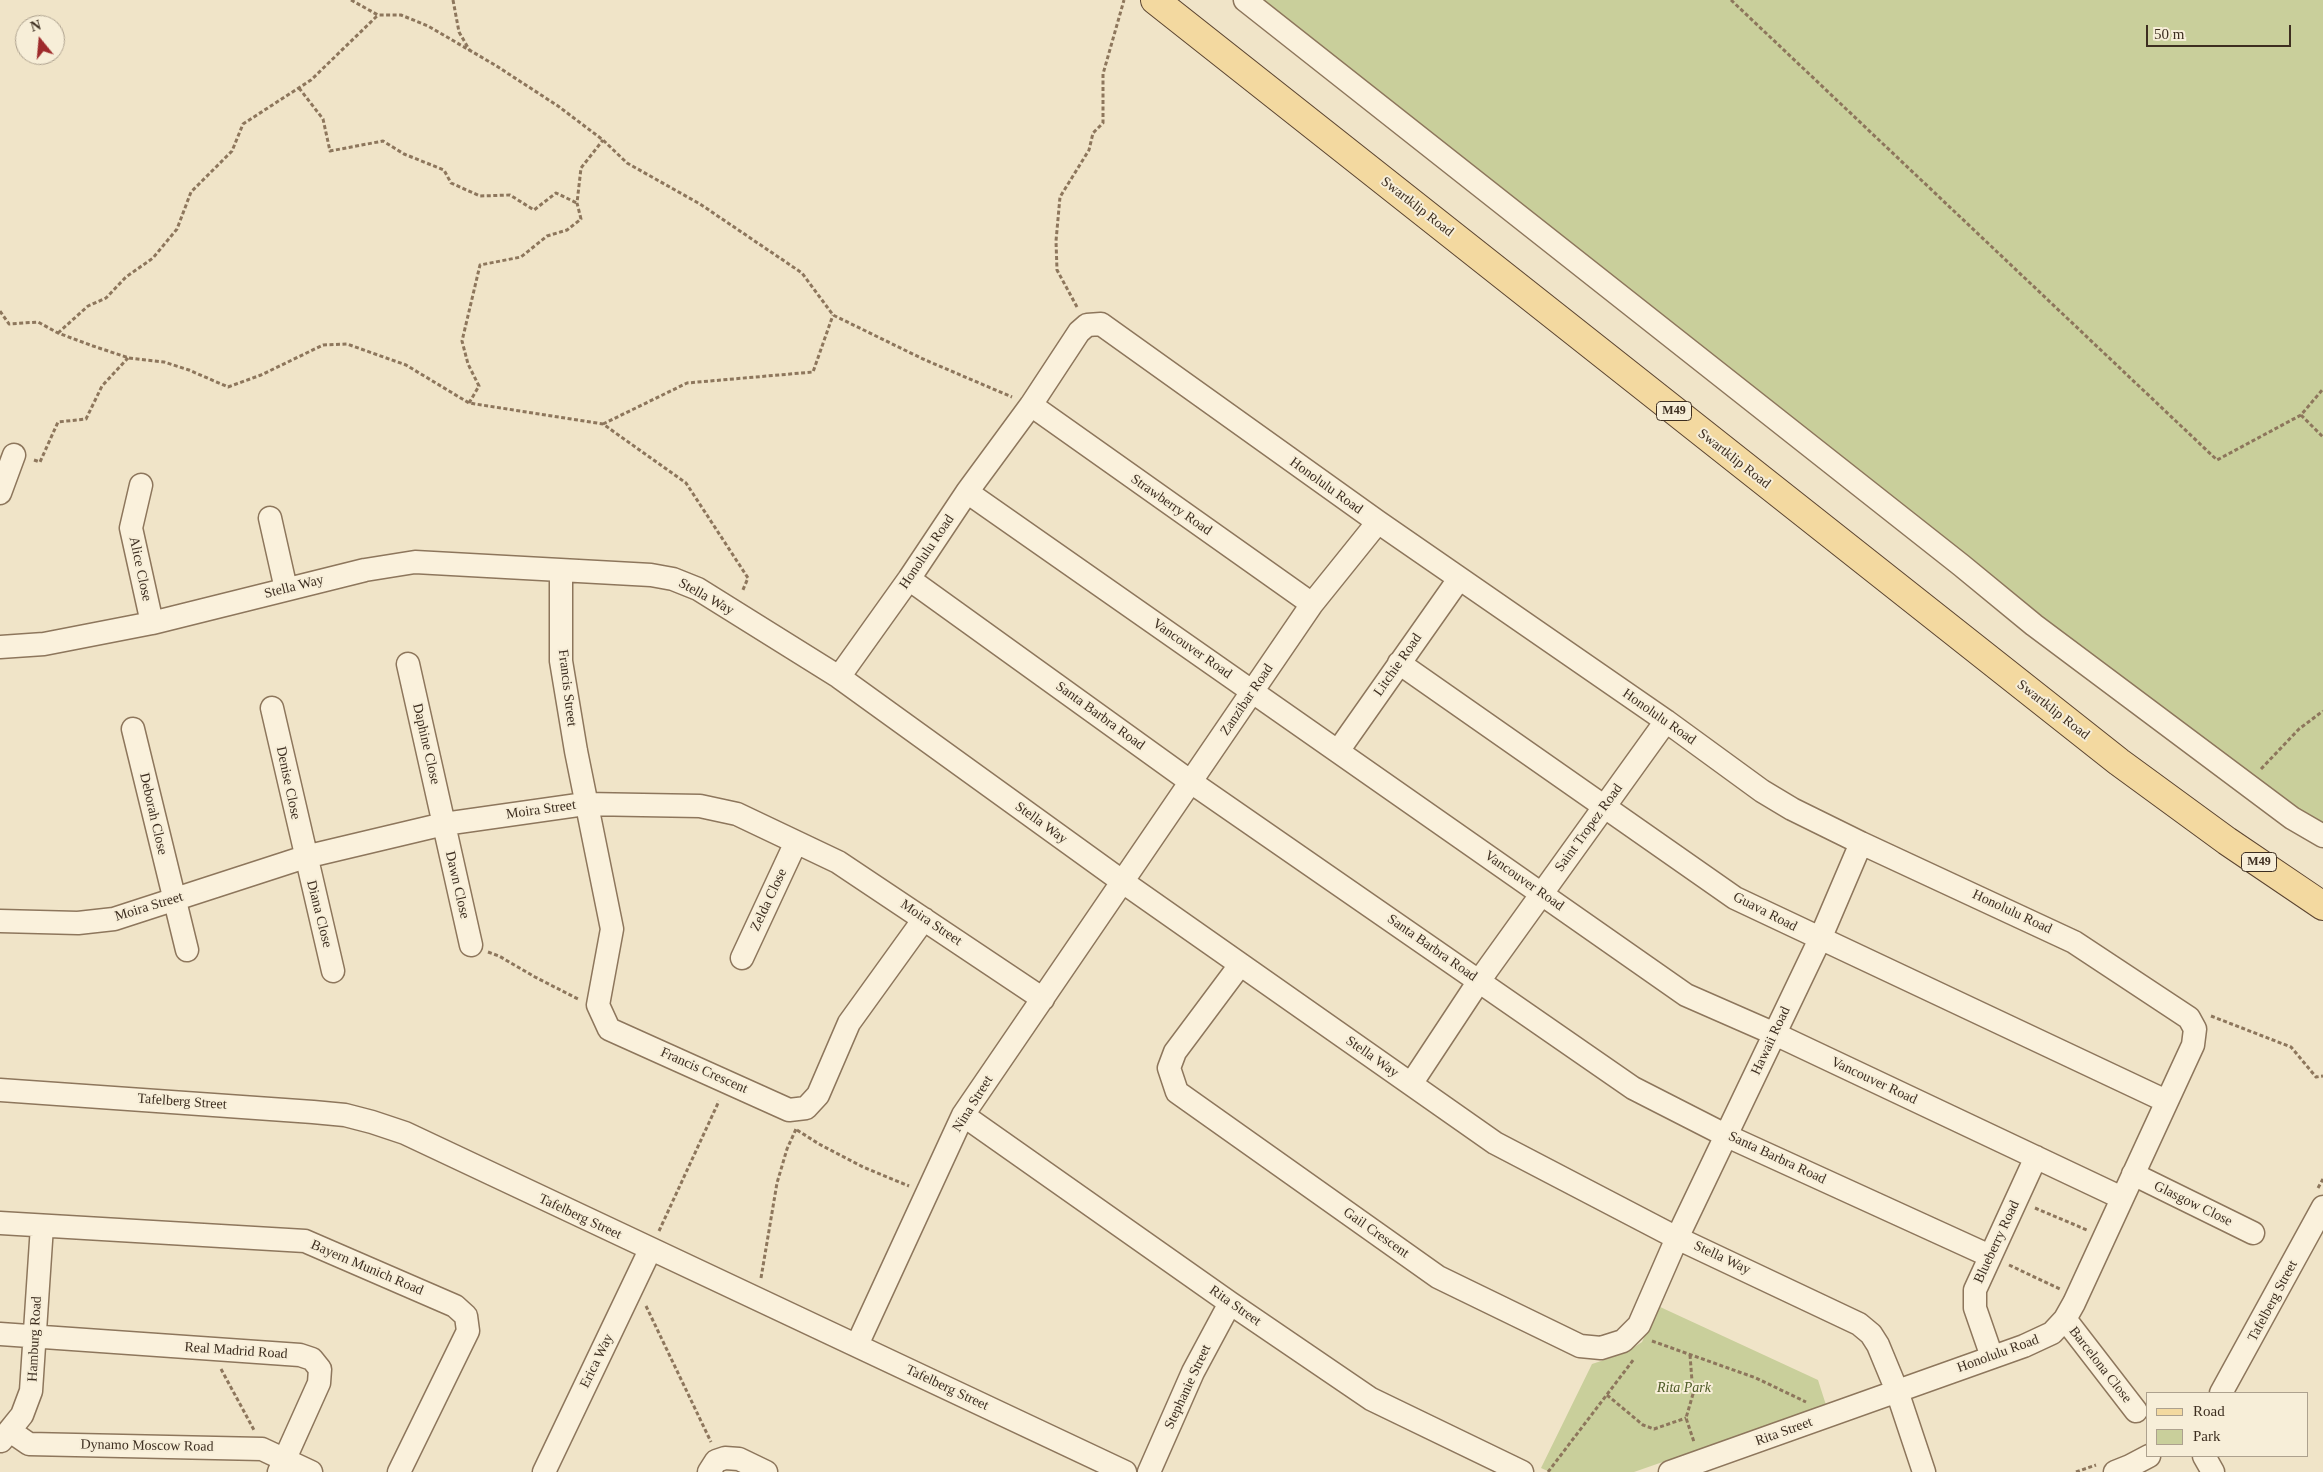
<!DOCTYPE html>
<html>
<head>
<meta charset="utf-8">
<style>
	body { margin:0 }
	#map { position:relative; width:2323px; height:1472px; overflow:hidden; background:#f0e4c8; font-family:Georgia,serif }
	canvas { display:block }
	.legend { position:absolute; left:2146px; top:1392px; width:162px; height:65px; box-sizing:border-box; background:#f7eed8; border:1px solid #ada18e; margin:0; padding:6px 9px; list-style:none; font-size:15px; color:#3d2e20 }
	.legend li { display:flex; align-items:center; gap:10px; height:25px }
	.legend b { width:25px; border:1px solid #ada18e }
	.north { position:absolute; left:15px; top:15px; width:50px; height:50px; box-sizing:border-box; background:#f7eed8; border:1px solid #ada18e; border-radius:50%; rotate:343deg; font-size:14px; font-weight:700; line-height:20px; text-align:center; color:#3d2e20 }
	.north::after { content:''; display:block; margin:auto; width:18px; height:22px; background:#9e2a2b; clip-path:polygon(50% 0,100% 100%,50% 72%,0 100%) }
	.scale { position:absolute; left:2146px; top:25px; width:145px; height:22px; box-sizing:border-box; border:2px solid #3d2e20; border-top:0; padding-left:6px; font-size:15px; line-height:18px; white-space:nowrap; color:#3d2e20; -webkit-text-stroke:4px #f7eed8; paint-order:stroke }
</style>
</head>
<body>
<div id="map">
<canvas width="2323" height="1472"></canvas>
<ul class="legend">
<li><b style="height:6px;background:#f3d9a0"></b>Road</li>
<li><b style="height:14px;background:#c9cf9b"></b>Park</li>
</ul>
<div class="north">N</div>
<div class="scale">50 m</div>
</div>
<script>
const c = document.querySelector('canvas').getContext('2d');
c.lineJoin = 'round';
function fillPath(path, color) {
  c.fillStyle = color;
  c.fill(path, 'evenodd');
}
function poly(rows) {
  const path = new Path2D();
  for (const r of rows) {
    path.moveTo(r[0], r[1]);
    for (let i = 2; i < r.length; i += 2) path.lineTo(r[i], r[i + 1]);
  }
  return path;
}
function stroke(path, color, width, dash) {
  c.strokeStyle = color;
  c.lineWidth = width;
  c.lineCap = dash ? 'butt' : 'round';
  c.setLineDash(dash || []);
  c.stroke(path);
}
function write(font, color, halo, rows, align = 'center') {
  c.font = font + ' Georgia,serif';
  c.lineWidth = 4;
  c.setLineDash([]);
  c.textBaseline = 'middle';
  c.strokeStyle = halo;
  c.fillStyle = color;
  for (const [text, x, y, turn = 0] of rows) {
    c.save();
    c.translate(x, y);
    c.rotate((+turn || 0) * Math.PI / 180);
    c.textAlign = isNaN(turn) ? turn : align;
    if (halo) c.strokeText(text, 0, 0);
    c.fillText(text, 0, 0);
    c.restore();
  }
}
fillPath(poly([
	[1233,0,2323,0,2323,846,2231,783],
	[1658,1306,1818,1380,1826,1405,1634,1472,1550,1472,1541,1468,1592,1364,1625,1353,1642,1342]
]), '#c9cf9b');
const minor = poly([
	[1245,0,1961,565,2034,625,2292,818,2323,836],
	[1031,405,1312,604],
	[141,485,131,528,152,623],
	[967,492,1686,995,1775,1034,2122,1198],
	[0,493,14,455],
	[270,518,286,589],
	[561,571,561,661,576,751,612,929,598,1005,609,1029,789,1110,806,1108,818,1095,849,1023,924,919],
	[909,579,1191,782,1633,1088,1727,1136,1990,1256],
	[0,647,44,644,152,623,365,570,415,562,651,575,673,579,698,589,839,677,1123,882,1495,1143,1677,1238,1859,1324,1871,1334,1878,1345,1897,1391,1924,1472],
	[1399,663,1735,898,2166,1101],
	[408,664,471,945],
	[839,677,909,579,967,492,1031,405,1079,332,1087,325,1101,324,1378,522,1666,721,1762,791,1792,809,1861,843,2074,942,2189,1018,2195,1029,2193,1045,2074,1303,2065,1319,2052,1333,2024,1346,1670,1472],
	[272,708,333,971],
	[133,729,187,950],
	[1338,751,1459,579],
	[0,921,78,923,114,919,305,857,444,824,585,804,700,806,737,814,838,862,1043,999],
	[742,958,796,842],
	[1240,965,1175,1052,1169,1068,1177,1092,1438,1277,1580,1346,1601,1348,1623,1341,1639,1325,1677,1238,1820,939,1861,843],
	[1411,1084,1479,981,1666,721],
	[0,1090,313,1112,345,1115,372,1122,405,1133,1125,1472],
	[963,1115,1230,1303,1371,1399,1522,1472],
	[2133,1174,2253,1233],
	[0,1223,305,1241,455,1306,466,1316,468,1331,399,1472],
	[2065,1319,2136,1411],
	[0,1334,300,1355,312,1359,320,1369,319,1383,279,1472],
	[857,1345,963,1115,1312,604,1378,522],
	[1992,1357,1975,1308,1975,1290,2036,1157],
	[2221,1393,2323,1207],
	[10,1431,29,1444,262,1449,311,1472],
	[1,1441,22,1415,31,1391,42,1226],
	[2204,1456,2213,1472],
	[544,1472,650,1250],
	[709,1472,716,1461,725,1458,739,1459,766,1472],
	[1149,1472,1193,1372,1230,1303],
	[2115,1472,2130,1466,2149,1456]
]);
const major = poly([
	[1155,0,2119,762,2227,841,2323,906]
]);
stroke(minor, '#8d765c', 25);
stroke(major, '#5b4430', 30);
stroke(poly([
	[351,0,378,15,401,15,428,26,495,65,558,106,603,140,627,163,700,204,802,273,833,315,923,359,1012,397],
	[453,0,459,32,470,51],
	[1731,0,2217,460,2301,415,2323,389],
	[299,88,323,119,330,151,383,141,404,154,444,170,451,183,480,196,510,195,534,210,556,193,577,203],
	[1077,307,1057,270,1056,241,1060,197,1089,150,1093,133,1103,123,1103,74,1124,0],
	[0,311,9,324,38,322,58,333,93,346,129,358,164,362,189,370,228,387,261,375,323,345,347,344,406,365,469,403,603,424,686,483,748,578,742,592],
	[58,333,88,306,106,298,126,277,153,258,177,229,191,192,232,151,243,124,311,80,377,16],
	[469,403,479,386,468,364,462,341,480,265,521,257,547,236,567,230,581,219,577,203,581,168,603,140],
	[2301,415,2323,437],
	[603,424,687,383,813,372,833,315],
	[34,460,40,462,58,422,86,419,102,386,128,358],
	[2261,769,2299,729,2323,711],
	[488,952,499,956,535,977,580,1000],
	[2211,1016,2291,1047,2316,1077,2323,1076],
	[797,1130,819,1144,863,1167,909,1186],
	[2318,1188,2323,1179],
	[2035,1208,2087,1230],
	[659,1231,719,1101],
	[2009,1265,2060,1289],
	[761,1278,777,1183,787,1149,796,1129],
	[646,1306,711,1442],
	[1652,1341,1756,1378,1806,1402],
	[1690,1355,1693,1394,1686,1418,1694,1442],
	[221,1369,254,1430],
	[1607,1395,1643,1425,1654,1429,1686,1418],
	[1548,1472,1634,1359],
	[2076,1472,2096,1465]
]), '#8d765c', 3, [4, 2.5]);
stroke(minor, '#faf1dc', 22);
stroke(major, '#f3d9a0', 28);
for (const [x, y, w] of [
	[1674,411,35],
	[2259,862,35]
]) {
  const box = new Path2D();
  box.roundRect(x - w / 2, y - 9.5, w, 19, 4);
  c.fillStyle = '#f7eed8';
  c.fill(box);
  stroke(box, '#3d2e20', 1);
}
write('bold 12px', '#3d2e20', null, [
	["M49",1674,411],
	["M49",2259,862]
]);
write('14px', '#3d2e20', '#f7eed8', [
	["Swartklip Road",1417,207,38],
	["Swartklip Road",1734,459,38],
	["Honolulu Road",1326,486,36],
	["Strawberry Road",1171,505,35],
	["Honolulu Road",927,552,-56],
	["Alice Close",140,569,78],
	["Stella Way",294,587,-14],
	["Stella Way",706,597,29],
	["Vancouver Road",1192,649,35],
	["Litchie Road",1398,665,-55],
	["Francis Street",567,688,83],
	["Zanzibar Road",1247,700,-56],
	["Swartklip Road",2053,710,38],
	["Santa Barbra Road",1100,716,36],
	["Honolulu Road",1659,717,35],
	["Daphine Close",426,744,77],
	["Denise Close",288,783,78],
	["Moira Street",541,810,-8],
	["Deborah Close",153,814,77],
	["Stella Way",1041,823,36],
	["Saint Tropez Road",1589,828,-54],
	["Vancouver Road",1524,881,35],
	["Dawn Close",457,885,77],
	["Zelda Close",769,900,-65],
	["Moira Street",149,907,-17],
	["Guava Road",1765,912,27],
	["Honolulu Road",2012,912,25],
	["Diana Close",319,914,76],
	["Moira Street",931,923,34],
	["Santa Barbra Road",1432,948,35],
	["Hawaii Road",1771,1041,-65],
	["Stella Way",1372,1057,35],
	["Francis Crescent",704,1071,24],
	["Vancouver Road",1874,1081,25],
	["Tafelberg Street",182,1102,4],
	["Nina Street",973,1104,-58],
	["Santa Barbra Road",1777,1158,25],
	["Glasgow Close",2193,1204,26],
	["Tafelberg Street",580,1217,25],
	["Gail Crescent",1376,1233,35],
	["Blueberry Road",1997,1242,-65],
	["Stella Way",1722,1258,25],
	["Bayern Munich Road",367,1268,23],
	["Tafelberg Street",2273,1301,-62],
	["Rita Street",1235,1306,35],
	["Hamburg Road",35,1339,-87],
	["Real Madrid Road",236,1351,4],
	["Honolulu Road",1998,1354,-20],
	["Erica Way",597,1361,-64],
	["Barcelona Close",2100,1365,52],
	["Stephanie Street",1188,1387,-65],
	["Tafelberg Street",947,1388,25],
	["Rita Street",1784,1432,-20],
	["Dynamo Moscow Road",147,1446,1]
]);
write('italic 14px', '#4d5a26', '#f7eed8', [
	["Rita Park",1684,1388]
]);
</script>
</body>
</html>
